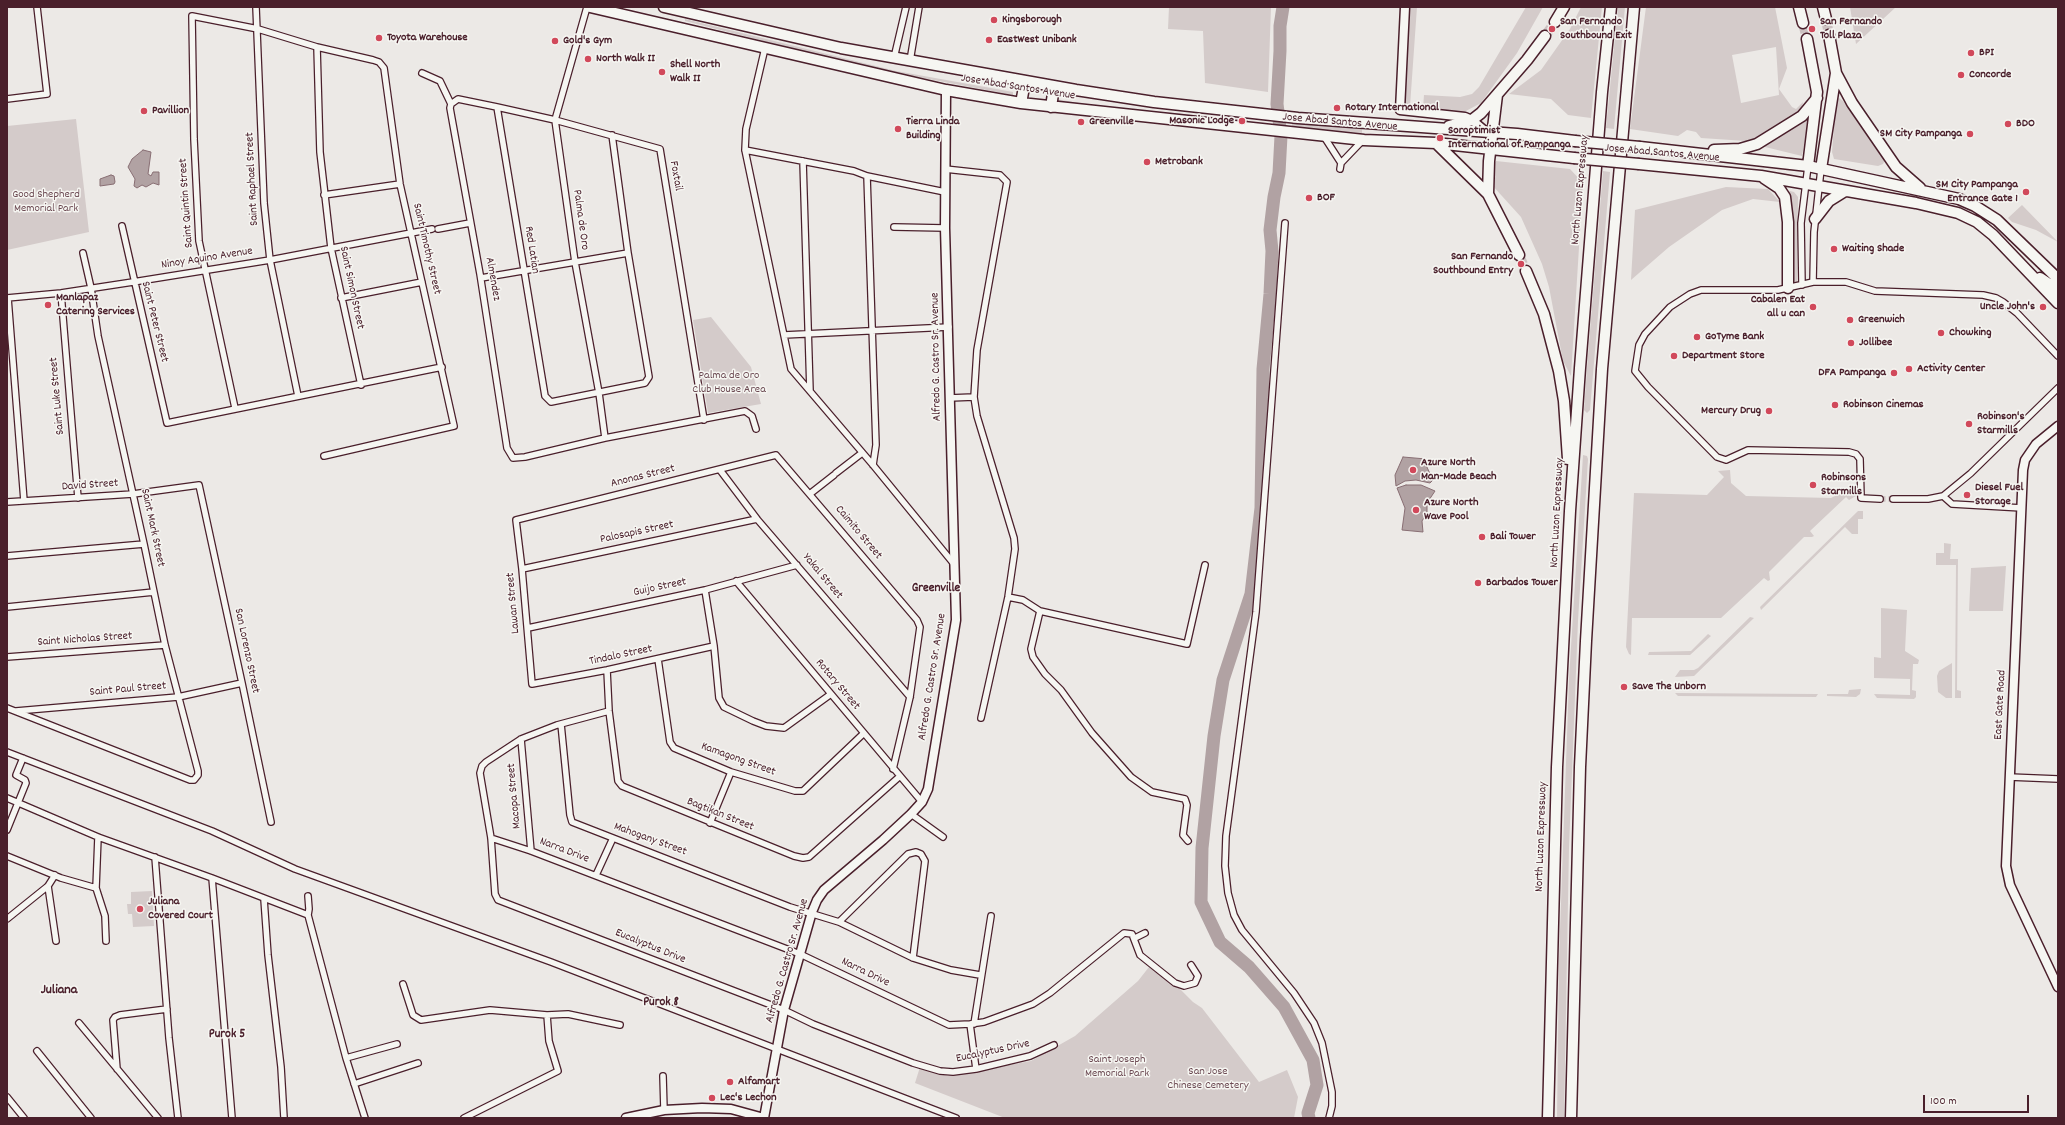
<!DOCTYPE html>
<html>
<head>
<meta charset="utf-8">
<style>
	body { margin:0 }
	#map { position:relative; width:2065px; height:1125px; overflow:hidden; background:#ece9e6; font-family:Dekko,sans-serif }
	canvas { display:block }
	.frame { position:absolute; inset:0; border:8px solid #4a1f2b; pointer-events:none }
	.scale { position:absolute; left:1923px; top:1095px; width:106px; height:18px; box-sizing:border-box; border:2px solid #4a1f2b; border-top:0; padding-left:5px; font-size:12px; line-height:14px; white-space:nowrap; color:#4a1f2b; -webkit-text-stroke:3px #f6f6f2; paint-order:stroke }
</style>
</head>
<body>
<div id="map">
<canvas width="2065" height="1125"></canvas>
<div class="frame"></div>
<div class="scale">100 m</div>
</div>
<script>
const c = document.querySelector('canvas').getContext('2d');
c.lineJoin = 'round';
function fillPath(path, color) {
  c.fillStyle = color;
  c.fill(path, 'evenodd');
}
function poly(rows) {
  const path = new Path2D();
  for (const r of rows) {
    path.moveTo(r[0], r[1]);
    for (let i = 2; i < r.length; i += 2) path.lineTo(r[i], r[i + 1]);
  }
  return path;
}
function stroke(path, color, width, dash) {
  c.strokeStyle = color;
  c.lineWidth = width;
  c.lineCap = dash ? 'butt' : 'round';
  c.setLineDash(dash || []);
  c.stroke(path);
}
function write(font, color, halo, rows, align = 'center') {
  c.font = font + ' Dekko,sans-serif';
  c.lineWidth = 3;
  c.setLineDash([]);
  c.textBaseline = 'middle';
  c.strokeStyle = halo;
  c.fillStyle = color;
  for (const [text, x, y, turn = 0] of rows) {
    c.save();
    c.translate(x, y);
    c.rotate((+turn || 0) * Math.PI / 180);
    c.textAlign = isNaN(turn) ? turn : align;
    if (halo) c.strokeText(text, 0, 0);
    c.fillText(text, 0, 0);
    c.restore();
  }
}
fillPath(poly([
	[1169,7,1271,7,1268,92,1205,83,1203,31,1168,29],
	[1409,7,1417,7,1410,106,1404,106],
	[1526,7,1543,7,1517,53,1481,103,1464,112,1423,108,1424,95,1460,97,1472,94,1479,87],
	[1581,7,1602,7,1591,118,1568,115,1551,99,1509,94,1541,70,1570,29],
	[1618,7,1625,7,1614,129,1606,128],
	[1646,7,1775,7,1787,68,1779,89,1792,107,1796,109,1803,102,1801,113,1759,138,1746,141,1701,138,1696,132,1687,130,1678,136,1630,129],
	[1776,47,1779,95,1741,103,1732,55],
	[1850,7,1896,7,1856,44],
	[685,19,896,71,1013,92,1013,95,870,68,685,21],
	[1839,98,1843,101,1883,156,1885,160,1883,164,1878,166,1834,159,1832,152,1836,102],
	[1056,99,1096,106,1248,120,1248,123,1097,107,1055,102],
	[1809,116,1802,156,1761,146,1787,131],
	[76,119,89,232,7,250,7,126],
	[1292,123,1362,129,1362,133,1292,127],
	[1496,161,1570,169,1583,183,1571,376,1563,361,1549,287,1542,264,1521,217,1492,185,1493,165],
	[1603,171,1610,172,1590,410,1587,413,1584,410,1588,356],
	[1726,187,1768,189,1780,202,1753,199,1722,210,1669,247,1631,280,1635,210],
	[1790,191,1794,192,1798,197,1797,284,1793,281,1794,226,1791,222,1788,193],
	[2022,205,2058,242,2036,230,2012,222,2008,218],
	[711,317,751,367,761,404,708,413,693,320],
	[1583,455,1587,456,1588,459,1578,621,1569,848,1564,1118,1557,1118,1559,959,1569,679],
	[1730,470,1731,483,1746,496,1831,498,1847,490,1854,493,1856,491,1856,496,1849,500,1846,497,1810,531,1814,536,1812,537,1804,537,1769,572,1770,580,1768,581,1764,578,1721,618,1632,618,1631,655,1629,654,1626,647,1634,493,1707,495,1724,477,1718,471],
	[1858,511,1863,511,1863,519,1858,519,1858,534,1852,534,1845,527,1761,610,1760,607],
	[1944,543,1951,544,1950,559,1958,559,1957,690,1961,691,1961,698,1955,698,1956,565,1936,565,1936,553,1944,553],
	[2006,566,2003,611,1969,611,1971,568],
	[1881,608,1907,610,1905,651,1919,660,1918,664,1913,664,1912,690,1916,691,1916,697,1914,699,1877,698,1874,694,1910,695,1910,679,1874,678,1874,657,1881,658],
	[1750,617,1754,618,1694,676,1675,677,1680,670,1694,670,1698,668],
	[1708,634,1711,636,1690,655,1648,655,1649,652,1691,651],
	[1952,663,1952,698,1946,698,1938,692,1937,676,1939,671],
	[1861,689,1860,694,1856,697,1827,696,1827,694,1848,694,1849,690],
	[1675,693,1815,694,1818,694,1816,697,1678,696],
	[152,891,154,926,133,927,132,914,128,914,127,904,131,904,131,892],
	[1149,967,1179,988,1193,1002,1202,1008,1259,1082,1287,1070,1298,1097,1294,1118,1005,1118,915,1083,920,1067,948,1076,1031,1061,1075,1036,1138,981]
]), '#d4cbca');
const water = poly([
	[143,150,151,152,148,174,151,176,153,172,159,172,159,185,153,183,146,187,142,185,137,188,134,186,135,179,128,167,132,159,143,150],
	[111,175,114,176,115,182,114,184,100,186,100,179,111,175],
	[1403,457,1426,459,1425,463,1433,480,1430,483,1416,480,1405,481,1396,486,1395,475,1403,457],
	[1406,485,1421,485,1435,491,1427,503,1427,513,1422,521,1423,532,1402,530,1405,508,1397,488,1406,485]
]);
fillPath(water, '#b1a2a3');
stroke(water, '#886e73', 1);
stroke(poly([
	[1283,7,1280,26,1280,51,1277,104,1281,136,1279,173,1274,197,1270,230,1272,251,1270,294,1263,369,1261,508,1251,594,1223,680,1214,736,1202,848,1201,902,1220,942,1249,967,1284,1007,1313,1060,1317,1085,1308,1113,1309,1118]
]), '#b1a2a3', 13);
stroke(poly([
	[1880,499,1893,499]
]), '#ccc1c1', 5.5, [5.5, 3]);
stroke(poly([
	[1826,19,1829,35],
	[1803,23,1807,39],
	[1545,36,1555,22],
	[1519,255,1526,271]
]), '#ccc1c1', 10, [10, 5]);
const street = poly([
	[256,7,264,203,270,260,298,396],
	[587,7,555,120,575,262,599,393,605,438],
	[317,47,320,152,331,248,361,385],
	[765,48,746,129,745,150,791,369,873,465,954,564],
	[894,58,906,7],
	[910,61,919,7],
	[422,73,440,81,451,104],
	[7,99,47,94,37,7],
	[451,104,450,108,480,274,507,448,513,458,525,457,605,438,745,411,752,416,756,429],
	[451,104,458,99,497,107,555,120,660,149,704,420],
	[497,107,545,396,551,402,645,383,649,377,628,253,612,135],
	[1323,135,1341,163],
	[745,150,854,171,867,176,945,192],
	[803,161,810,391],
	[945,169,1000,175,1007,182,977,350,974,397,977,416,1014,538,1015,549,1008,597,981,718],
	[1340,169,1341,163,1363,140],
	[867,176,876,445,873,465],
	[324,195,400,184],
	[1285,223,1256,612,1226,836,1225,866,1228,893,1234,915,1242,930,1294,993,1314,1023,1322,1043,1332,1092,1332,1106,1329,1118],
	[122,226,167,423,442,367],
	[894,227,945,228],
	[438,229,470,223],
	[481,278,628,253],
	[1813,282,1814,232,1821,169],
	[1802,285,1801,223,1808,166],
	[61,293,78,498],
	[7,298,61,293,133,282,270,260,432,229],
	[8,298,24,501],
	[341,298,422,282],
	[784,335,949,327],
	[949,398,974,397],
	[235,408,199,241,194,139,192,16,258,29,317,47,373,60,379,62,384,68,400,184,454,426,324,456],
	[720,470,757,519,910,697],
	[836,473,862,453],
	[811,493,834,475],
	[1943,496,1952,504,2022,508],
	[1880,499,1861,498,1860,459,1856,454,1849,452,1748,450,1726,460,1717,457,1648,387,1635,371,1639,345,1645,334,1670,307,1690,294,1701,290,1778,290,1813,282,1846,282,1875,291,1983,295,1996,298,2003,302,2017,313,2058,356],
	[1893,499,1928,499,1943,496,1971,473,2058,388],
	[7,502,133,494,199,485,242,683,271,822],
	[7,556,144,544],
	[522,569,757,519],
	[736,581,922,802],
	[705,590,714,646,719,698,724,707,753,721,766,726,784,728,831,694],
	[1008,597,1023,600,1040,611,1187,644,1205,565],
	[7,607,154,592],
	[1040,611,1031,649,1033,657,1045,674,1061,690,1092,733,1131,777,1152,792,1185,799,1187,805,1183,835,1188,841],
	[528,628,705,590,797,565],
	[714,646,607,670,532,684,522,569,516,520,776,455,917,620,920,627,910,697,893,769],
	[7,657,165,645],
	[658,659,670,742,674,748,731,772,795,791,803,791,863,734],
	[607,670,609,711,618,781,622,786,794,856,803,858,809,857,899,777],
	[7,708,190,780,194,780,198,775,198,771,165,645,144,544,98,336,91,288,83,253],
	[16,711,178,697,242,683],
	[609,711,557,725,521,739,486,762,482,766,480,773,491,838,495,894,498,900,784,1010,813,1024,913,1063,940,1071,953,1072,976,1069,1030,1056,1054,1045],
	[561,724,570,815,572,822,790,907,839,922,913,958,951,970,980,975],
	[521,739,531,851],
	[7,752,212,831,295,869,551,962,956,1118],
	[2009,777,2058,779],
	[7,798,98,837,212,878,308,915],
	[911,814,943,837],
	[710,823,731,772],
	[7,830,26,783,25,780,16,775,23,758],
	[98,837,96,888,105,916,106,941],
	[491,838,531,851,800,954,949,1025,970,1024,984,1022,1033,1004,1050,993,1124,933,1132,934,1140,955,1175,983,1184,986,1195,983,1198,976,1191,965],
	[7,856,61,878,96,888],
	[155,857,169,1038,178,1118],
	[596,875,613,838],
	[212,878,232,1118],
	[48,886,56,941],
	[308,896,309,909,308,915,346,1058,365,1118],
	[264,899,268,955,281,1067,284,1118],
	[7,919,48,886,55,875],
	[839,922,908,854,916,852,921,854,925,861,913,958],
	[1135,938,1145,933],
	[403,984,413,1015,421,1020,490,1010,547,1015,549,1041,558,1071,464,1118],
	[547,1015,568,1014,620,1025],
	[79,1023,158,1118],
	[970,1024,976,1069],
	[974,1024,991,916],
	[37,1051,91,1118],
	[346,1058,397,1044],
	[117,1069,113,1020,115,1017,120,1015,167,1009],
	[663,1076,664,1110],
	[354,1084,418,1063],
	[7,1097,24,1118]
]);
const secondary = poly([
	[1405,7,1400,110,1465,117,1472,120,1485,131],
	[2058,426,2036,444,2025,460,2023,470,2006,866,2010,885,2058,987],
	[626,1118,664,1110,702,1108,731,1109,764,1118],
	[764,1118,784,1010,812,912,817,900,824,890,883,840,911,814,922,802,928,789,956,620,945,228,946,90]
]);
const highway = poly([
	[590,7,946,90,1021,103,1364,140,1436,143,1574,158],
	[664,7,841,48,1076,90,1154,102,1298,118,1517,134,1575,141],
	[1799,7,1803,23],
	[1823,7,1826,19],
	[1555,22,1564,7],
	[1829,35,1836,73,1852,103,1896,167,1920,188],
	[1807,39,1817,92,1808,166],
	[1021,103,1025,82],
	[1051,107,1054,87],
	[1449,126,1472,120,1481,113,1527,60,1545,36],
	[1436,143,1488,194,1519,255],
	[1640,147,1808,166,1959,199,1975,206,1997,220,2058,279],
	[1714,150,1740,149,1757,144,1802,116,1817,98],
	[1639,164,1761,176,1916,203,1958,213,1977,222,1993,235,2058,303],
	[1821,169,1836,73],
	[1764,178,1779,188,1785,197,1788,222,1788,288],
	[1488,194,1489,161,1497,95],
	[1815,219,1829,201,1845,191],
	[1526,271,1544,314,1559,371,1564,401,1568,459],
	[2040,278,2058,290],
	[1548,1118,1557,767,1570,511,1580,368,1602,92,1611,7],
	[1571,1118,1580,767,1586,641,1602,369,1634,7]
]);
stroke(street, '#4a1f2b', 8);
stroke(secondary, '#4a1f2b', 11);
stroke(highway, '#4a1f2b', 13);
stroke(street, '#f6f6f2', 5.5);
stroke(secondary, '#f6f6f2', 8);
stroke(highway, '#f6f6f2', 10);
const highwayBridge = poly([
	[1575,141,1640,147],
	[1574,158,1639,164]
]);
stroke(highwayBridge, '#4a1f2b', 13, []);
stroke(highwayBridge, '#f6f6f2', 10);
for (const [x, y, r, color] of [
	[994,20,4,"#d1495b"],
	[1552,29,4,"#d1495b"],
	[1812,29,4,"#d1495b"],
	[379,38,4,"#d1495b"],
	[989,40,4,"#d1495b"],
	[555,41,4,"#d1495b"],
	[1971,53,4,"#d1495b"],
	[588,59,4,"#d1495b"],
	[662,72,4,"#d1495b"],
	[1961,75,4,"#d1495b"],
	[1337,108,4,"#d1495b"],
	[144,111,4,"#d1495b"],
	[1242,121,4,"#d1495b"],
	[1081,122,4,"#d1495b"],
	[2008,124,4,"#d1495b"],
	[898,129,4,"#d1495b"],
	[1970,134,4,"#d1495b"],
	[1440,138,4,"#d1495b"],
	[1147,162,4,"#d1495b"],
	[2026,192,4,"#d1495b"],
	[1309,198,4,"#d1495b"],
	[1834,249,4,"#d1495b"],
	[1521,264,4,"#d1495b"],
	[48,305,4,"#d1495b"],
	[1813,307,4,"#d1495b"],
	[2043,307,4,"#d1495b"],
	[1850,320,4,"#d1495b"],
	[1941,333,4,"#d1495b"],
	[1697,337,4,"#d1495b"],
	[1851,343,4,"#d1495b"],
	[1674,356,4,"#d1495b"],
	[1909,369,4,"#d1495b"],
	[1894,373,4,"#d1495b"],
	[1835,405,4,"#d1495b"],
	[1769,411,4,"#d1495b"],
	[1969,424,4,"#d1495b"],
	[1413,470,4,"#d1495b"],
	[1813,485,4,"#d1495b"],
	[1967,495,4,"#d1495b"],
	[1416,510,4,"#d1495b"],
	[1482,537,4,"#d1495b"],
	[1478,583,4,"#d1495b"],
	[1624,687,4,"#d1495b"],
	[140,909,4,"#d1495b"],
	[730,1082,4,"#d1495b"],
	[712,1098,4,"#d1495b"]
]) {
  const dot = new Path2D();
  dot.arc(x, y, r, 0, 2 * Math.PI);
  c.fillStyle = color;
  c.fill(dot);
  stroke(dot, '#f6f6f2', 1.5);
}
write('bold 12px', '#4a1f2b', '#f6f6f2', [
	["Kingsborough",1002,20],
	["San Fernando",1560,22],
	["Southbound Exit",1560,36],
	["San Fernando",1820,22],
	["Toll Plaza",1820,36],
	["Toyota Warehouse",387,38],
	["EastWest Unibank",997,40],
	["Gold's Gym",563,41],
	["BPI",1979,53],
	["North Walk II",596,59],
	["Shell North",670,65],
	["Walk II",670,79],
	["Concorde",1969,75],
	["Rotary International",1345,108],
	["Pavillion",152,111],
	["Masonic Lodge",1234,121,"right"],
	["Tierra Linda",906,122],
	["Building",906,136],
	["Greenville",1089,122],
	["BDO",2016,124],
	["Soroptimist",1448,131],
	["International of Pampanga",1448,145],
	["SM City Pampanga",1962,134,"right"],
	["Metrobank",1155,162],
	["SM City Pampanga",2018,185,"right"],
	["Entrance Gate 1",2018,199,"right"],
	["BOF",1317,198],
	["Waiting Shade",1842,249],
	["San Fernando",1513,257,"right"],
	["Southbound Entry",1513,271,"right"],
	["Manlapaz",56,298],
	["Catering Services",56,312],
	["Cabalen Eat",1805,300,"right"],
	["all u can",1805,314,"right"],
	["Uncle John's",2035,307,"right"],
	["Greenwich",1858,320],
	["Chowking",1949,333],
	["GoTyme Bank",1705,337],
	["Jollibee",1859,343],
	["Department Store",1682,356],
	["Activity Center",1917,369],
	["DFA Pampanga",1886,373,"right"],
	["Robinson Cinemas",1843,405],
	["Mercury Drug",1761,411,"right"],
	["Robinson's",1977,417],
	["Starmills",1977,431],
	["Azure North",1421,463],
	["Man-Made Beach",1421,477],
	["Robinsons",1821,478],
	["Starmills",1821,492],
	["Diesel Fuel",1975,488],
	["Storage",1975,502],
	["Azure North",1424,503],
	["Wave Pool",1424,517],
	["Bali Tower",1490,537],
	["Barbados Tower",1486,583],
	["Save The Unborn",1632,687],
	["Juliana",148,902],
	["Covered Court",148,916],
	["Alfamart",738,1082],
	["Lec's Lechon",720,1098]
], 'left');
write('12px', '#4a1f2b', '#f6f6f2', [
	["Jose Abad Santos Avenue",1018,88,9],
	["Jose Abad Santos Avenue",1340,123,5],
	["Jose Abad Santos Avenue",1662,154,5],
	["Foxtail",675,176,80],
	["Saint Raphael Street",253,179,-93],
	["North Luzon Expressway",1581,190,-85],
	["Saint Quintin Street",187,203,-94],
	["Palma de Oro",580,220,82],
	["Saint Timothy Street",426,249,77],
	["Red Latian",531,250,81],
	["Ninoy Aquino Avenue",207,259,-9],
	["Almendez",492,279,80],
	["Saint Simon Street",351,288,78],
	["Saint Peter Street",154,322,76],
	["Alfredo G. Castro Sr. Avenue",937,357,-91],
	["Saint Luke Street",58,396,-95],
	["Anonas Street",643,477,-14],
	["David Street",90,486,-4],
	["North Luzon Expressway",1558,513,-87],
	["Saint Mark Street",152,528,78],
	["Palosapis Street",637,533,-12],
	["Caimito Street",858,533,50],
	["Yakal Street",822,577,50],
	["Guijo Street",660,588,-12],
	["Lawan Street",514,603,-95],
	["Saint Nicholas Street",85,640,-4],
	["San Lorenzo Street",246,651,78],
	["Tindalo Street",621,656,-12],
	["Alfredo G. Castro Sr. Avenue",933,677,-81],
	["Rotary Street",837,685,50],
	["Saint Paul Street",128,690,-5],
	["East Gate Road",2001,705,-87],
	["Kamagong Street",738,760,20],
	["Macopa Street",515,796,-95],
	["Bagtikan Street",720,815,22],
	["North Luzon Expressway",1542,837,-88],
	["Mahogany Street",650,840,20],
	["Narra Drive",564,851,21],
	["Eucalyptus Drive",650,947,22],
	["Alfredo G. Castro Sr. Avenue",788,961,-74],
	["Narra Drive",865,973,26],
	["Eucalyptus Drive",993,1052,-12]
]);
write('12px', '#6c4a53', '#f6f6f2', [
	["Good Shepherd",46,195],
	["Memorial Park",46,209],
	["Palma de Oro",729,376],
	["Club House Area",729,390],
	["Saint Joseph",1117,1060],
	["Memorial Park",1117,1074],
	["San Jose",1208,1072],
	["Chinese Cemetery",1208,1086]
]);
write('bold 13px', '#4a1f2b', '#f6f6f2', [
	["Greenville",936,589],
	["Purok 8",661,1003],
	["Purok 5",227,1035]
]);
write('bold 14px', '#4a1f2b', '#f6f6f2', [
	["Juliana",59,991]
]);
</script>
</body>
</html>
